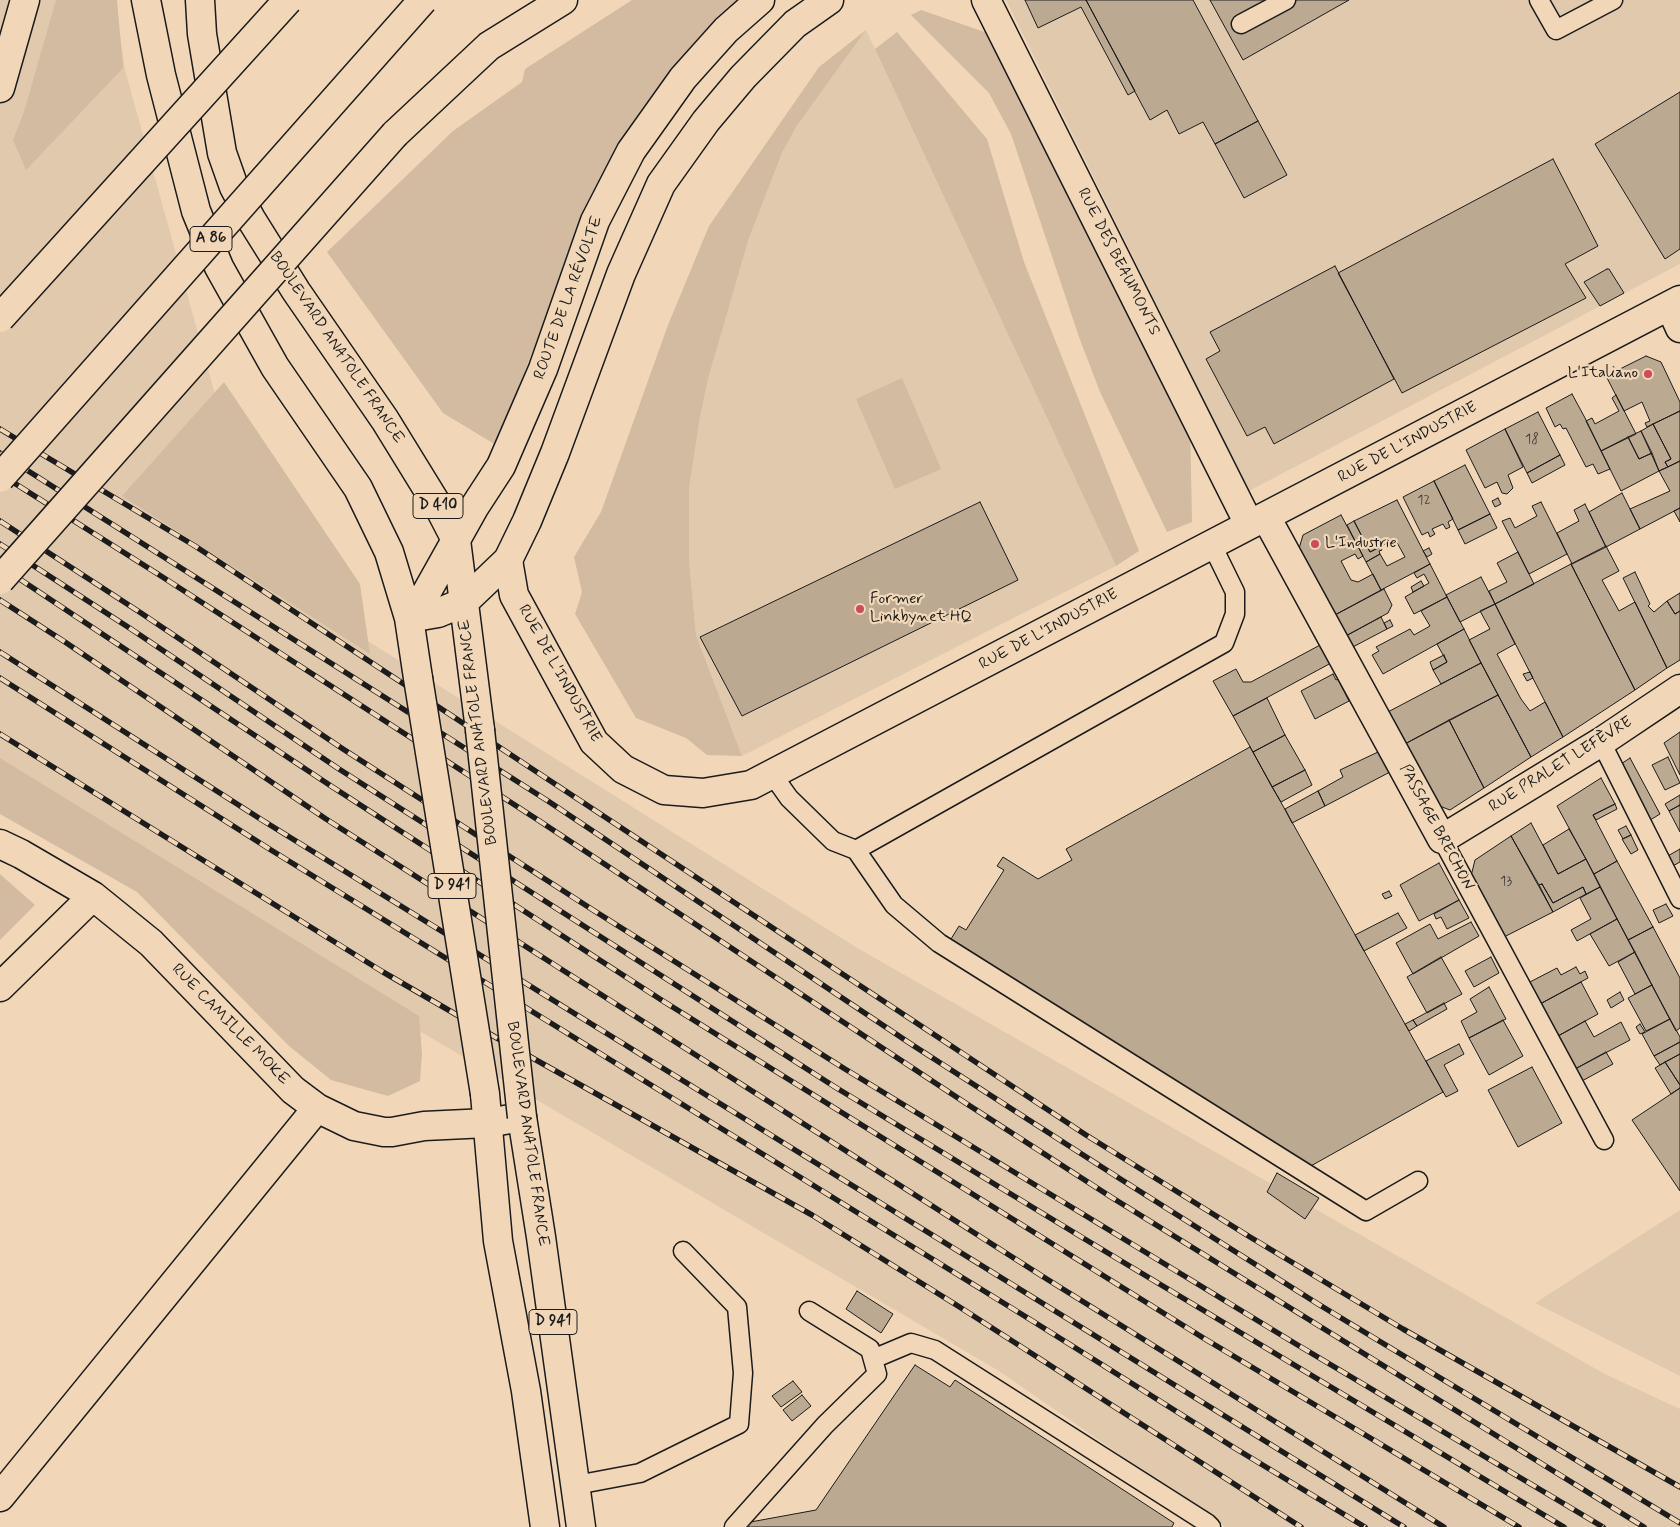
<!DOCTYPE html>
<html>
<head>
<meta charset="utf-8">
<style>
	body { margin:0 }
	canvas { display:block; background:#f1d7b8 }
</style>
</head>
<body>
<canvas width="1680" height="1527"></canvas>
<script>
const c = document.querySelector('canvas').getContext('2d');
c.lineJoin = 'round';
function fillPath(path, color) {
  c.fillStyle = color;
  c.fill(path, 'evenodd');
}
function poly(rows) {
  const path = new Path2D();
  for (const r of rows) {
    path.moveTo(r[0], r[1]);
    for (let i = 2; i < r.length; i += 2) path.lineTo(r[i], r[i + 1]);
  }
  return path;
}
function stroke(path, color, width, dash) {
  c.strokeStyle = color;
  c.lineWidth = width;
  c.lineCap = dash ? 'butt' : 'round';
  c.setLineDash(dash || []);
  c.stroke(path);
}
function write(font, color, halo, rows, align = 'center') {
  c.font = font + ' Mynerve,sans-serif';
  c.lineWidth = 4.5;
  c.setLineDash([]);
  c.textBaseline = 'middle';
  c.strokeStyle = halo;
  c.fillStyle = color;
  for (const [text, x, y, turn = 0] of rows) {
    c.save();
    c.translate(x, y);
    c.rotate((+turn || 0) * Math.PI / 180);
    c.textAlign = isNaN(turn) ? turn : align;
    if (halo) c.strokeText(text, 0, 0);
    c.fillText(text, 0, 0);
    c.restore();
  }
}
fillPath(poly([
	[0,0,115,0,125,70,218,405,331,618,859,949,1603,1373,1680,1409,1680,1527,1225,1527,999,1371,0,785],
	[1006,0,1680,0,1680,264,1249,491],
	[866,30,1116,566,742,756,696,635,689,560,689,488,700,417,708,379,749,238,782,153,796,127],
	[1680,1210,1680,1376,1535,1303]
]), '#e1c9ad');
fillPath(poly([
	[56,0,117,0,123,68,26,170,13,140,24,112],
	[632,0,740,0,666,78,599,181,496,445,443,413,327,252,453,131,522,82,525,69],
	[921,10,999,37,1190,419,1192,522,1167,532,1100,392,1079,337,1011,134,989,93,911,15],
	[866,30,796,127,782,153,749,238,708,379,700,417,689,488,689,560,696,635,742,756,707,755,686,738,636,718,575,614,582,592,574,557,601,512,668,325,709,226,819,67],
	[897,32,987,139,1024,262,1139,551,1116,566,875,49],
	[902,378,941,469,895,489,856,399],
	[224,382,360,584,370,654,122,496],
	[0,758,419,1016,422,1054,420,1081,388,1096,331,1080,289,1046,137,892,0,814],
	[0,874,35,905,0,940]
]), '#d2bba1');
const building = poly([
	[1025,0,1086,0,1135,91,1128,95,1081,7,1038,28,1025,0],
	[1086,0,1193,0,1258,121,1215,144,1203,122,1179,134,1167,110,1150,120,1086,0],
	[1210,0,1349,0,1243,60,1210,0],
	[1680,92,1680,249,1665,259,1595,144,1680,92],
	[1258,121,1287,175,1244,198,1215,144,1258,121],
	[1553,159,1598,246,1565,264,1586,298,1402,393,1338,273,1553,159],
	[1335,266,1394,379,1274,444,1265,427,1247,436,1206,359,1220,351,1210,332,1335,266],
	[1607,269,1609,269,1624,293,1600,306,1584,282,1607,269],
	[1646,356,1661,362,1680,402,1680,411,1647,427,1645,423,1650,421,1642,402,1624,411,1606,376,1646,356],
	[1572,394,1585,418,1610,469,1598,474,1593,464,1586,467,1566,428,1563,429,1560,424,1555,427,1546,408,1572,394],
	[1616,395,1636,434,1601,451,1586,421,1592,418,1595,424,1619,411,1612,398,1616,395],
	[1680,411,1680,461,1668,467,1665,462,1671,459,1653,424,1680,411],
	[1538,412,1560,455,1527,473,1505,429,1538,412],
	[1653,424,1671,459,1665,462,1668,467,1659,471,1641,431,1653,424],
	[1505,429,1523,467,1508,475,1513,488,1507,494,1502,493,1497,482,1485,488,1466,450,1505,429],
	[1641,431,1652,453,1639,459,1628,437,1641,431],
	[1628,437,1639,459,1652,453,1659,471,1621,491,1601,451,1628,437],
	[1560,455,1565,465,1532,483,1527,473,1560,455],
	[1680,461,1680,508,1640,529,1630,509,1670,491,1659,471,1680,461],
	[1465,465,1490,514,1458,530,1434,481,1465,465],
	[1434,481,1453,519,1448,522,1450,527,1446,529,1443,524,1432,529,1435,534,1430,537,1428,532,1422,535,1403,497,1434,481],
	[1622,493,1640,529,1606,547,1589,512,1622,493],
	[1498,498,1501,504,1495,507,1492,501,1498,498],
	[1397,500,1430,564,1381,590,1366,562,1380,554,1387,566,1405,557,1395,539,1370,552,1354,521,1397,500],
	[980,502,1018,580,742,716,700,637,980,502],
	[1541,502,1567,554,1529,574,1502,521,1510,518,1515,528,1537,516,1532,506,1541,502],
	[1585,504,1606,547,1572,564,1557,533,1579,521,1574,510,1585,504],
	[1680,508,1680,522,1674,511,1680,508],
	[1490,514,1497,528,1465,544,1458,530,1490,514],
	[1341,515,1363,556,1358,559,1355,554,1341,561,1351,580,1358,582,1373,574,1381,590,1333,616,1298,552,1303,535,1341,515],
	[1354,521,1370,552,1380,547,1382,550,1379,551,1380,554,1366,562,1347,525,1354,521],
	[1606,546,1619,571,1602,580,1619,611,1635,602,1667,668,1635,690,1571,564,1606,546],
	[1429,548,1432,554,1427,557,1423,551,1429,548],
	[1518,552,1534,584,1495,604,1489,591,1507,582,1497,563,1518,552],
	[1430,564,1447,597,1414,614,1405,597,1429,583,1424,574,1417,578,1414,573,1430,564],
	[1571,564,1635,690,1563,737,1495,604,1571,564],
	[1635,572,1650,604,1648,606,1654,612,1667,601,1675,614,1680,611,1680,660,1667,668,1623,578,1635,572],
	[1481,577,1495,604,1460,622,1446,595,1481,577],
	[1421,581,1424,586,1413,592,1411,587,1421,581],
	[1384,589,1392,605,1388,613,1342,638,1333,616,1384,589],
	[1680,593,1680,611,1675,614,1667,601,1680,593],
	[1447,597,1464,629,1383,674,1372,655,1379,651,1376,647,1410,629,1414,635,1430,626,1421,611,1447,597],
	[1495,604,1515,644,1497,654,1521,699,1530,711,1545,702,1563,737,1531,757,1469,640,1490,629,1480,611,1495,604],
	[1381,617,1387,629,1349,649,1342,638,1381,617],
	[1390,620,1393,626,1387,629,1384,623,1390,620],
	[1464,629,1481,663,1441,684,1433,670,1447,662,1437,644,1464,629],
	[1322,644,1331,663,1233,716,1213,681,1236,669,1243,682,1251,682,1322,644],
	[1444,655,1447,662,1433,670,1430,662,1444,655],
	[1481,663,1498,695,1401,746,1384,714,1481,663],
	[1530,672,1533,678,1527,681,1523,674,1530,672],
	[1333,674,1336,680,1338,679,1349,701,1315,719,1301,691,1333,674],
	[1498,695,1531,757,1484,788,1449,720,1498,695],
	[1267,698,1285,735,1253,752,1233,716,1267,698],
	[1449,720,1484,788,1450,810,1434,804,1403,745,1449,720],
	[1680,732,1680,775,1664,743,1680,732],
	[1285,735,1305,770,1272,787,1253,752,1285,735],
	[1250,747,1443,1092,1309,1167,951,939,959,926,966,930,1004,870,997,866,1003,857,1038,879,1072,860,1066,849,1250,747],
	[1378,752,1390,772,1325,806,1318,791,1343,777,1340,770,1378,752],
	[1668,757,1680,783,1665,790,1652,765,1668,757],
	[1630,758,1660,814,1647,822,1618,766,1630,758],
	[1305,770,1312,785,1281,802,1272,787,1305,770],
	[1601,778,1615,804,1593,815,1617,861,1594,874,1557,806,1601,778],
	[1318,791,1325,806,1292,823,1285,809,1318,791],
	[1680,795,1680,805,1669,811,1665,804,1680,795],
	[1615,804,1617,809,1596,820,1593,815,1615,804],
	[1680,805,1680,832,1669,811,1680,805],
	[1531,823,1558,874,1586,859,1600,887,1586,894,1583,887,1553,903,1542,884,1539,885,1511,836,1531,823],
	[1626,826,1631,835,1623,839,1618,830,1626,826],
	[1569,829,1586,859,1558,874,1543,845,1569,829],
	[1631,835,1638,850,1631,854,1622,839,1631,835],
	[1511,836,1553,912,1504,937,1471,876,1475,860,1511,836],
	[1680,849,1680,862,1671,867,1666,857,1680,849],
	[1617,861,1653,927,1628,940,1594,874,1617,861],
	[1439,863,1459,900,1419,921,1400,885,1439,863],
	[1542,884,1553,903,1583,887,1586,894,1553,912,1539,885,1542,884],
	[1600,887,1617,919,1577,941,1571,930,1591,919,1580,898,1600,887],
	[1389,891,1392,896,1385,899,1382,894,1389,891],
	[1459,900,1469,918,1447,929,1441,917,1436,919,1434,914,1459,900],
	[1666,904,1673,916,1659,923,1653,910,1666,904],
	[1398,913,1407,928,1364,951,1355,935,1398,913],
	[1617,919,1635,952,1609,966,1590,934,1617,919],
	[1471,922,1479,936,1413,974,1396,943,1430,924,1438,939,1471,922],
	[1653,927,1680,978,1680,1028,1676,1031,1628,940,1653,927],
	[1635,952,1652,985,1635,994,1618,962,1635,952],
	[1441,957,1462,994,1427,1013,1407,977,1441,957],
	[1491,957,1499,973,1474,987,1465,971,1491,957],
	[1576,967,1580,974,1585,971,1588,978,1540,1004,1528,983,1557,968,1561,975,1576,967],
	[1581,982,1598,1014,1558,1036,1540,1004,1581,982],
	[1652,985,1670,1019,1646,1031,1628,998,1652,985],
	[1489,987,1506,1019,1469,1038,1461,1021,1477,1012,1470,999,1489,987],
	[1620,992,1624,1000,1611,1008,1607,1000,1620,992],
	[1444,1003,1447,1009,1417,1026,1413,1020,1444,1003],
	[1670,1019,1680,1037,1680,1042,1654,1056,1642,1034,1670,1019],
	[1413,1020,1417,1026,1409,1031,1405,1024,1413,1020],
	[1503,1020,1523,1056,1489,1075,1469,1038,1503,1020],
	[1585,1021,1594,1037,1621,1022,1630,1040,1575,1069,1558,1036,1585,1021],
	[1640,1024,1645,1032,1640,1034,1636,1027,1640,1024],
	[1680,1042,1680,1054,1660,1065,1654,1056,1680,1042],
	[1459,1044,1464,1054,1444,1065,1458,1091,1446,1097,1426,1061,1459,1044],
	[1606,1052,1613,1064,1582,1081,1575,1069,1606,1052],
	[1680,1054,1680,1085,1665,1062,1680,1054],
	[1665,1062,1680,1085,1680,1088,1671,1094,1655,1068,1665,1062],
	[1532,1067,1562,1123,1518,1147,1488,1090,1532,1067],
	[1680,1088,1680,1191,1632,1120,1680,1088],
	[1277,1173,1319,1198,1305,1219,1267,1192,1277,1173],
	[857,1291,893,1314,881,1333,846,1309,857,1291],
	[915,1365,950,1387,955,1380,1174,1523,1172,1527,745,1527,745,1523,816,1510,915,1365],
	[793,1381,802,1392,781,1407,772,1396,793,1381],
	[802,1395,811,1406,792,1421,783,1410,802,1395]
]);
fillPath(building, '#bca992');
stroke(building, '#1c1c1c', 1);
const lane = poly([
	[1539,0,1556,30,1613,0],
	[1241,24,1286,0],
	[1601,742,1680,899],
	[772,774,789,798,833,841,856,850,1224,643,1235,614,1235,592,1212,545],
	[1442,839,1604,1140],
	[856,850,894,905,939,943,1366,1211,1418,1181],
	[873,1359,911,1343,935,1350,1207,1523,1211,1527],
	[576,1485,640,1473,739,1424,743,1373,737,1307,683,1251],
	[734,1527,825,1425,877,1374,870,1349,809,1311]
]);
const street = poly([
	[986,0,1249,524],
	[1670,306,1680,328],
	[1266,517,1442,839,1601,742,1680,689],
	[508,560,514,595,594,742,623,769,664,790,703,793,751,785,1680,300],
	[0,844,21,854,93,896,151,943,293,1090,317,1108,354,1126,384,1132,392,1132,424,1126,487,1123,522,1117],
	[0,987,93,896],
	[0,1497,317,1108]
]);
const primary = poly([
	[146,0,161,75,196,211,219,267,275,367,358,488,389,552,409,618,418,678],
	[200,0,202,34,222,153,234,187,251,219,296,291,385,420,441,511,456,540,480,730],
	[409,618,438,613,464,602,508,560,527,521,555,453,621,274,661,184,706,121,743,77,795,24,829,0],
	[409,618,424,597,475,506,501,466,543,369,595,221,631,151,683,78,726,30,760,0],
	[485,1094,498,1241,526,1391,545,1527],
	[522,1117,541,1237,581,1527]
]);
const highway = poly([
	[0,88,25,0],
	[395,134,489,46,563,0]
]);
stroke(lane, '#1c1c1c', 21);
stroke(street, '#1c1c1c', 31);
stroke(primary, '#1c1c1c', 31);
stroke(highway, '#1c1c1c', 31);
stroke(lane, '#f1d7b8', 18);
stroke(street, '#f1d7b8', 28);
stroke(primary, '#f1d7b8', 28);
stroke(highway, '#f1d7b8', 28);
const rail = poly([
	[0,429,195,546,1086,1135,1250,1237,1403,1329,1680,1487],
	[0,453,548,801,914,1046,1122,1180,1318,1304,1680,1523],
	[0,474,161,576,538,820,967,1104,1111,1197,1644,1527],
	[0,521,141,613,343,749,593,910,845,1069,1296,1344,1603,1527],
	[0,544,131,629,339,769,835,1087,1088,1241,1564,1527],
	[0,566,331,786,663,1001,1205,1339,1519,1527],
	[0,600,65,642,326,819,1042,1276,1444,1527],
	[0,652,262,820,1404,1527],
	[0,678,271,850,1031,1320,1233,1447,1365,1527],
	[0,734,383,972,488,1033,812,1215,958,1306,1301,1527]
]);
stroke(rail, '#1c1c1c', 5.5);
stroke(rail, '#f1d7b8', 4, [11]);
const primaryBridge = poly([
	[418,678,485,1094],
	[480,730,522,1117]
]);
const highwayBridge = poly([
	[0,318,288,0],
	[0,478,423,0],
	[0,580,395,134]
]);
stroke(primaryBridge, '#1c1c1c', 31, []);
stroke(highwayBridge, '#1c1c1c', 31, []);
stroke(primaryBridge, '#f1d7b8', 28);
stroke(highwayBridge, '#f1d7b8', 28);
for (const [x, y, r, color] of [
	[1648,374,5,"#d1495b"],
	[1315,544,5,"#d1495b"],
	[860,609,5,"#d1495b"]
]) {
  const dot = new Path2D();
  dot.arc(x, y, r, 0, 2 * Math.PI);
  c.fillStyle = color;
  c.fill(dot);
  stroke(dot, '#f1d7b8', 2);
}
write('14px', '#443f3a', null, [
	["18",1532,440],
	["12",1424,501],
	["13",1506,882]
]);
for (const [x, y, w] of [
	[211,239,42],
	[438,506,50],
	[452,886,48],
	[553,1322,48]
]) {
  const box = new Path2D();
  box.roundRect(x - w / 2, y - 12.5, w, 25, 4);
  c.fillStyle = '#f1d7b8';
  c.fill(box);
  stroke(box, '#1c1c1c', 1);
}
write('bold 15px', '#1c1c1c', null, [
	["A 86",211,239],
	["D 410",438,506],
	["D 941",452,886],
	["D 941",553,1322]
]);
write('16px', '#1c1c1c', '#f1d7b8', [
	["RUE DES BEAUMONTS",1118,262,63],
	["ROUTE DE LA RÉVOLTE",569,298,-70],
	["BOULEVARD ANATOLE FRANCE",336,348,56],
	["RUE DE L'INDUSTRIE",1408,443,-28],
	["RUE DE L'INDUSTRIE",1049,630,-28],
	["RUE DE L'INDUSTRIE",559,674,61],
	["BOULEVARD ANATOLE FRANCE",479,732,-97],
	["RUE PRALET LEFÈVRE",1561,765,-32],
	["PASSAGE BRECHON",1436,828,62],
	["RUE CAMILLE MOKE",230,1025,46],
	["BOULEVARD ANATOLE FRANCE",527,1134,82]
]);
write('16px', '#1c1c1c', '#f1d7b8', [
	["L'Italiano",1638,374,"right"],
	["L'Industrie",1325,544],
	["Former",870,600],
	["Linkbynet HQ",870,618]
], 'left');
</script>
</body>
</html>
